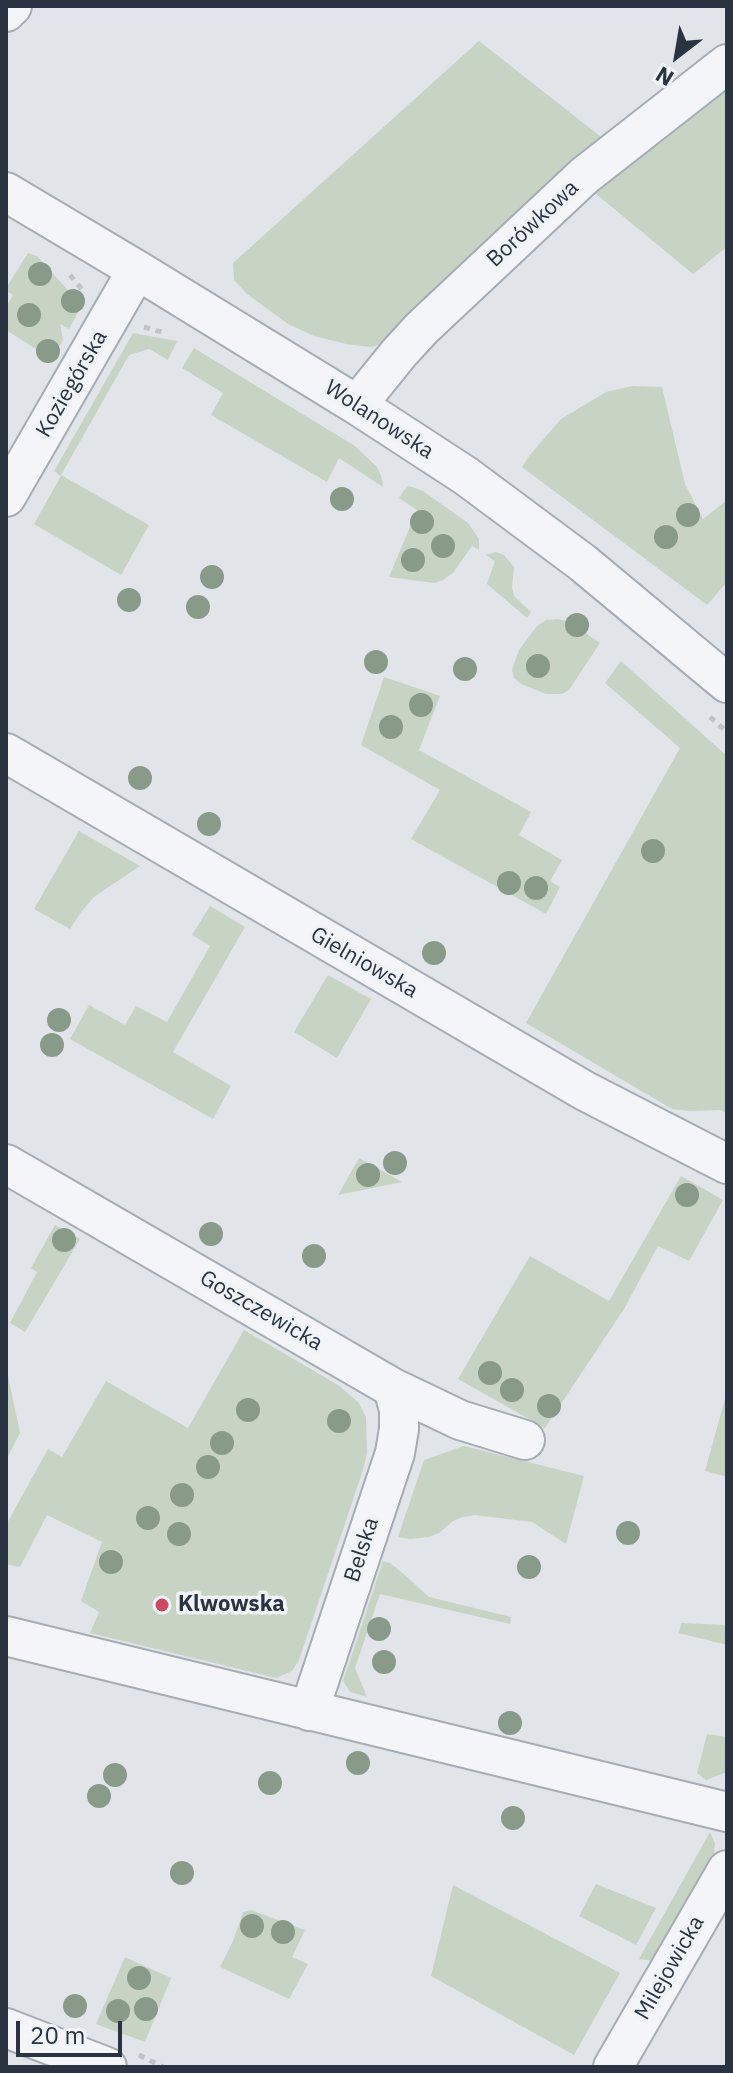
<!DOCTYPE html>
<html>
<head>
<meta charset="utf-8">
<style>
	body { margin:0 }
	#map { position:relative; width:733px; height:2073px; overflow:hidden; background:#e1e5ea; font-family:"IBM Plex Sans",sans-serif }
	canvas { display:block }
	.frame { position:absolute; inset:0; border:8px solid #2a3341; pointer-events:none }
	.north { position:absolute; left:637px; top:16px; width:80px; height:80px; -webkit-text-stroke:6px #f1f4f7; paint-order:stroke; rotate:211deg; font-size:22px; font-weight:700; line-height:32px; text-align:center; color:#2a3341 }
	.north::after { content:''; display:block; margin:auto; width:28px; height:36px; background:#2a3341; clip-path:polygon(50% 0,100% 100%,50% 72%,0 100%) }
	.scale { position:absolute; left:16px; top:2021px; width:106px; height:36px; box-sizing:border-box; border:4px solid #2a3341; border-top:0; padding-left:10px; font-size:24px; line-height:28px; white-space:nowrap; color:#2a3341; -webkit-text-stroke:6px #f1f4f7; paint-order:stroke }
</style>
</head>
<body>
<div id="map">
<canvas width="733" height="2073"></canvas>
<div class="frame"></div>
<div class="north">N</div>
<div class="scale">20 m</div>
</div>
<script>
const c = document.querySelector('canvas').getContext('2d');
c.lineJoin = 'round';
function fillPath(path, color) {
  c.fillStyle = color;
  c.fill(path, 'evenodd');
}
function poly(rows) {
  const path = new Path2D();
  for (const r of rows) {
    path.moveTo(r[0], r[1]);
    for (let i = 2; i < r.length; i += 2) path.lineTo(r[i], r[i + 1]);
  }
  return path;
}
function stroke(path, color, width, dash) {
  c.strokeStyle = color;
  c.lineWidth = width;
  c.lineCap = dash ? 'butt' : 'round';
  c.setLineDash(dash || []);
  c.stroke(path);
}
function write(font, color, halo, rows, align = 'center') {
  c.font = font + ' "IBM Plex Sans",sans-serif';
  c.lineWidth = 7;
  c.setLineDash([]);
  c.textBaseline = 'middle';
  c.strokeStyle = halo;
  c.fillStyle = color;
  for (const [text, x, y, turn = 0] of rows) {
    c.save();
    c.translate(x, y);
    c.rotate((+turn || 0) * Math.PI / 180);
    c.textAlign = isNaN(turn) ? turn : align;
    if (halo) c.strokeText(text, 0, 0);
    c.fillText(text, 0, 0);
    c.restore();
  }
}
fillPath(poly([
	[479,41,605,140,388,342,371,347,346,344,314,336,288,324,247,294,234,280,233,263],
	[727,75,727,247,693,274,595,193,503,279,498,273],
	[28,253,37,256,75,298,83,303,69,329,60,324,63,340,52,359,6,330,6,307,13,295,6,291,6,288],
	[133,333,177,341,168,360,149,349,129,355,61,475,149,525,121,575,34,524,61,476,54,471],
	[194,348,355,446,377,467,382,478,383,487,339,458,327,482,211,415,223,393,182,368],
	[632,386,662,387,685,484,703,519,727,500,727,582,707,605,522,467,529,456,561,419,606,392],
	[409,486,423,491,468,523,479,539,479,550,472,546,453,573,443,580,434,583,389,577,417,510,399,498,404,490],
	[496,552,504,555,514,567,512,587,514,596,531,612,527,618,487,584,495,561,486,555],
	[558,619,570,622,600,643,569,690,562,694,546,694,521,684,514,678,512,670,519,650,537,626,546,620],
	[621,661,727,756,727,1113,720,1110,690,1111,672,1109,526,1023,680,748,605,683],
	[384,677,440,696,419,750,531,812,519,835,562,860,550,881,560,887,546,914,411,839,440,790,361,745],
	[79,831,140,866,94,897,81,912,70,929,34,909],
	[210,906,245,927,173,1052,231,1086,213,1119,70,1039,89,1005,125,1025,136,1006,167,1022,210,946,192,935],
	[328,975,371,999,337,1058,294,1032],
	[359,1158,402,1182,338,1195],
	[681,1176,723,1200,689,1261,658,1246,624,1309,545,1428,458,1379,530,1256,609,1301],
	[55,1225,80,1239,25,1332,10,1323,37,1272,31,1268],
	[244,1330,338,1385,359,1403,366,1417,367,1453,363,1470,299,1660,292,1671,276,1678,90,1633,99,1612,81,1601,102,1542,47,1515,20,1567,6,1564,6,1525,48,1449,62,1457,106,1381,188,1428],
	[6,1366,20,1433,6,1460],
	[725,1399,727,1400,727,1477,705,1471],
	[464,1446,584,1476,566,1544,532,1522,475,1515,463,1517,453,1521,439,1533,429,1537,410,1539,398,1537,424,1460],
	[383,1561,390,1563,405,1575,429,1597,511,1617,510,1624,380,1594,355,1668,367,1697,350,1692,343,1681],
	[681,1623,727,1625,727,1645,679,1633],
	[707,1734,727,1737,727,1772,706,1780,697,1773],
	[710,1832,715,1843,713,1861,653,1961,639,1959],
	[596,1884,656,1908,636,1945,579,1916],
	[453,1885,620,1973,574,2055,431,1976],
	[251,1910,305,1930,292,1957,308,1964,289,1999,220,1967,233,1941,243,1912],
	[125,1957,171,1978,145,2042,96,2024]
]), '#c7d3c3');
const minor = poly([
	[6,12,12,6],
	[6,192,137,270,357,405,466,476,583,563,727,683],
	[357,405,399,353,422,328,584,176,727,64],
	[6,497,137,270],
	[6,753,585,1091,727,1164],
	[6,1164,393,1388,460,1420,525,1440],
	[6,1636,727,1812],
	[309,1711,395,1453,399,1429,399,1410,393,1388],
	[6,2028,107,2067],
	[613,2067,727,1870]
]);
stroke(minor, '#a6acb4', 42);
stroke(poly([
	[70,275,84,292],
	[144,327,165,333],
	[710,717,727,732],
	[139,2055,163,2067]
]), '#bfc3c8', 5, [6, 6]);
stroke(minor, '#f4f5f8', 38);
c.fillStyle = '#889a88';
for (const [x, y] of [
	[40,274],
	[73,301],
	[29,315],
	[48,351],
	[342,499],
	[688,515],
	[422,522],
	[666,537],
	[443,546],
	[413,560],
	[212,577],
	[129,600],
	[198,607],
	[577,625],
	[376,662],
	[538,666],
	[465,669],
	[421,705],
	[391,727],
	[140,778],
	[209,824],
	[653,851],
	[509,883],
	[536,888],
	[434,953],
	[59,1020],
	[52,1045],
	[395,1163],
	[368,1175],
	[687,1195],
	[211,1234],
	[64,1240],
	[314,1256],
	[490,1373],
	[512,1390],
	[549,1406],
	[248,1410],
	[339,1421],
	[222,1443],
	[208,1467],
	[182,1495],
	[148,1518],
	[628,1533],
	[179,1534],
	[111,1562],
	[529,1567],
	[379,1629],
	[384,1662],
	[510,1723],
	[358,1763],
	[115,1775],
	[270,1783],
	[99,1796],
	[513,1818],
	[182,1873],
	[252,1926],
	[283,1932],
	[139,1978],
	[75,2006],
	[146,2009],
	[118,2011]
]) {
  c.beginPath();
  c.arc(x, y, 12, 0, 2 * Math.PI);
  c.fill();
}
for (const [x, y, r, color] of [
	[162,1605,8,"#cc495f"]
]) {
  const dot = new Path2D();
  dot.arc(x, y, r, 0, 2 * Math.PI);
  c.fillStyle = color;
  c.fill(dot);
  stroke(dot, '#f1f4f7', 3);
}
write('22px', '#2a3341', '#f1f4f7', [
	["Borówkowa",533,224,-43],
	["Koziegórska",72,384,-60],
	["Wolanowska",379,420,33],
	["Gielniowska",364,963,30],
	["Goszczewicka",261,1311,30],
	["Belska",362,1550,-72],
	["Milejowicka",670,1968,-60]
]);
write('bold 22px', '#2a3341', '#f1f4f7', [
	["Klwowska",178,1605]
], 'left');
</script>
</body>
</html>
